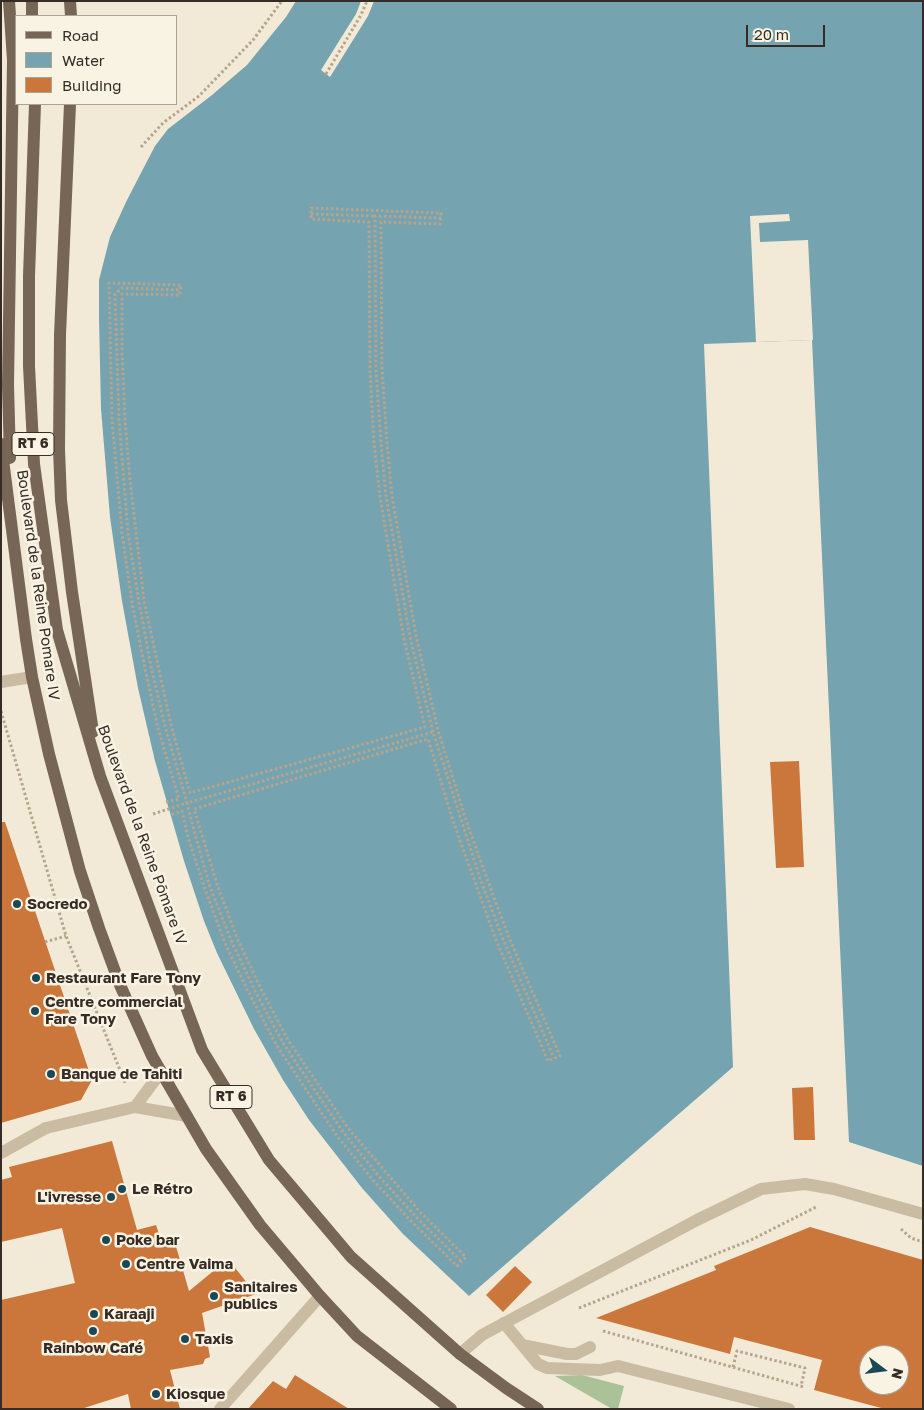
<!DOCTYPE html>
<html>
<head>
<meta charset="utf-8">
<style>
	body { margin:0 }
	#map { position:relative; width:924px; height:1410px; overflow:hidden; background:#f2ead7; font-family:"Golos Text",sans-serif }
	canvas { display:block }
	.frame { position:absolute; inset:0; border:2px solid #342c25; pointer-events:none }
	.legend { position:absolute; left:15px; top:15px; width:162px; height:90px; box-sizing:border-box; background:#f9f3e3; border:1px solid #aaa397; margin:0; padding:6px 9px; list-style:none; font-size:15px; color:#342c25 }
	.legend li { display:flex; align-items:center; gap:10px; height:25px }
	.legend b { width:25px; border:1px solid #aaa397 }
	.north { position:absolute; left:859px; top:1345px; width:50px; height:50px; box-sizing:border-box; background:#f9f3e3; border:1px solid #aaa397; border-radius:50%; rotate:105deg; font-size:14px; font-weight:700; line-height:20px; text-align:center; color:#342c25 }
	.north::after { content:''; display:block; margin:auto; width:18px; height:22px; background:#194857; clip-path:polygon(50% 0,100% 100%,50% 72%,0 100%) }
	.scale { position:absolute; left:746px; top:25px; width:79px; height:22px; box-sizing:border-box; border:2px solid #342c25; border-top:0; padding-left:6px; font-size:15px; line-height:18px; white-space:nowrap; color:#342c25; -webkit-text-stroke:4px #f9f3e3; paint-order:stroke }
</style>
</head>
<body>
<div id="map">
<canvas width="924" height="1410"></canvas>
<div class="frame"></div>
<ul class="legend">
<li><b style="height:6px;background:#765"></b>Road</li>
<li><b style="height:14px;background:#75a3b0"></b>Water</li>
<li><b style="height:14px;background:#cb773c"></b>Building</li>
</ul>
<div class="north">N</div>
<div class="scale">20 m</div>
</div>
<script>
const c = document.querySelector('canvas').getContext('2d');
c.lineJoin = 'round';
function fillPath(path, color) {
  c.fillStyle = color;
  c.fill(path, 'evenodd');
}
function poly(rows) {
  const path = new Path2D();
  for (const r of rows) {
    path.moveTo(r[0], r[1]);
    for (let i = 2; i < r.length; i += 2) path.lineTo(r[i], r[i + 1]);
  }
  return path;
}
function stroke(path, color, width, dash) {
  c.strokeStyle = color;
  c.lineWidth = width;
  c.lineCap = dash ? 'butt' : 'round';
  c.setLineDash(dash || []);
  c.stroke(path);
}
function write(font, color, halo, rows, align = 'center') {
  c.font = font + ' "Golos Text",sans-serif';
  c.lineWidth = 5;
  c.setLineDash([]);
  c.textBaseline = 'middle';
  c.strokeStyle = halo;
  c.fillStyle = color;
  for (const [text, x, y, turn = 0] of rows) {
    c.save();
    c.translate(x, y);
    c.rotate((+turn || 0) * Math.PI / 180);
    c.textAlign = isNaN(turn) ? turn : align;
    if (halo) c.strokeText(text, 0, 0);
    c.fillText(text, 0, 0);
    c.restore();
  }
}
fillPath(poly([
	[582,1375,624,1386,618,1409,612,1409,555,1376]
]), '#abc197');
fillPath(poly([
	[296,1,923,1,923,1166,849,1142,812,340,704,344,733,1067,469,1296,403,1234,362,1188,309,1120,283,1080,254,1029,217,953,204,921,184,861,155,761,138,688,122,601,110,517,101,409,99,318,99,280,110,237,127,200,155,146,168,129,212,95,247,65,286,17]
]), '#75a3b0');
fillPath(poly([
	[361,1,374,1,368,16,330,77,321,70,356,14],
	[789,214,790,221,759,223,760,242,808,240,813,340,756,342,750,216]
]), '#f2ead7');
fillPath(poly([
	[799,761,804,867,776,868,770,762],
	[1,822,5,822,92,1080,81,1100,1,1123],
	[813,1087,815,1140,794,1140,792,1088],
	[112,1141,137,1230,156,1225,163,1246,175,1243,189,1291,228,1259,256,1294,202,1313,210,1357,205,1359,203,1364,170,1370,180,1409,131,1409,128,1394,81,1409,1,1409,1,1300,75,1283,62,1228,1,1242,1,1180,12,1177,9,1167],
	[810,1227,923,1260,923,1409,885,1409,814,1390,822,1360,734,1337,730,1354,596,1318,716,1270,714,1266],
	[869,1355,899,1355,899,1385,869,1385],
	[515,1266,532,1282,503,1312,486,1295],
	[295,1375,349,1409,248,1409,273,1381,286,1389]
]), '#cb773c');
stroke(poly([
	[326,74,361,15,367,1],
	[141,147,163,123,199,96,227,67,253,40,282,1],
	[311,214,375,216],
	[1,711,66,936,126,1085],
	[433,732,410,637,386,496,381,443,376,370,375,216,441,218],
	[166,802,179,799,158,728,145,668,132,603,122,533,112,420,109,283,181,285,180,295,122,294,122,351,125,420,130,480,144,601,171,725,190,793,425,727,404,639,380,497,374,443,370,370,369,222,311,219,311,208,441,213,440,224,381,222,382,369,387,442,392,496,416,636,438,730,465,817,486,876,508,935,560,1056,548,1061,496,940,453,821,428,739,194,809,217,884,237,938,261,989,288,1040,348,1128,421,1213,466,1257,457,1266,412,1222,372,1179,337,1136,277,1046,250,995,225,943,205,889,188,837,182,811,170,815],
	[153,814,187,803,165,726,151,667,139,602,128,532,119,420,115,294,122,288,180,290],
	[45,942,66,936],
	[901,1229,911,1238,923,1242],
	[461,1261,417,1218,378,1175,343,1132,283,1043,255,991,231,940,210,887,195,834,187,803,433,732,480,878,502,937,554,1058],
	[579,1308,751,1240,816,1207],
	[603,1331,804,1387],
	[733,1367,737,1351,805,1368,801,1386]
]), '#b6a58d', 3, [2.5, 2.5]);
stroke(poly([
	[135,1107,187,1116],
	[46,1128,135,1107,161,1072],
	[504,1323,538,1364,547,1368,600,1370,618,1366,789,1409],
	[522,1345,567,1354,576,1354,590,1347]
]), '#cabba3', 12);
stroke(poly([
	[1,682,32,677],
	[1,1153,46,1128],
	[460,1354,482,1335,697,1220,761,1189,805,1184,834,1189,923,1214],
	[220,1409,320,1296]
]), '#cabba3', 12);
stroke(poly([
	[9,1,13,60,8,385,10,458],
	[32,1,32,16],
	[70,1,71,16],
	[35,104,29,276,29,366,34,464,57,630,100,776,202,1050,269,1160,351,1257,460,1354,506,1388,538,1409],
	[70,104,60,335,59,449,61,500,72,592,93,732],
	[1,444,26,639,32,677,49,754,80,871,99,928,120,985,152,1056,206,1149,260,1225,320,1296,357,1336,451,1409]
]), '#765', 12);
for (const [x, y, r, color] of [
	[17,904,5,"#194857"],
	[36,978,5,"#194857"],
	[35,1011,5,"#194857"],
	[51,1074,5,"#194857"],
	[122,1189,5,"#194857"],
	[111,1197,5,"#194857"],
	[106,1240,5,"#194857"],
	[126,1264,5,"#194857"],
	[214,1296,5,"#194857"],
	[94,1314,5,"#194857"],
	[93,1331,5,"#194857"],
	[185,1339,5,"#194857"],
	[156,1394,5,"#194857"]
]) {
  const dot = new Path2D();
  dot.arc(x, y, r, 0, 2 * Math.PI);
  c.fillStyle = color;
  c.fill(dot);
  stroke(dot, '#f9f3e3', 2);
}
for (const [x, y, w] of [
	[33,444,42],
	[231,1097,42]
]) {
  const box = new Path2D();
  box.roundRect(x - w / 2, y - 11.5, w, 23, 4);
  c.fillStyle = '#f9f3e3';
  c.fill(box);
  stroke(box, '#342c25', 1);
}
write('bold 14px', '#342c25', null, [
	["RT 6",33,444],
	["RT 6",231,1097]
]);
write('15px', '#342c25', '#f9f3e3', [
	["Boulevard de la Reine Pomare IV",38,585,82],
	["Boulevard de la Reine Pōmare IV",142,835,70]
]);
write('bold 15px', '#342c25', '#f9f3e3', [
	["Socredo",27,904],
	["Restaurant Fare Tony",46,978],
	["Centre commercial",45,1002],
	["Fare Tony",45,1019],
	["Banque de Tahiti",61,1074],
	["Le Rétro",132,1189],
	["L'ivresse",101,1197,"right"],
	["Poke bar",116,1240],
	["Centre Vaima",136,1264],
	["Sanitaires",224,1287],
	["publics",224,1304],
	["Karaaji",104,1314],
	["Taxis",195,1339],
	["Rainbow Café",93,1348,"center"],
	["Kiosque",166,1394]
], 'left');
</script>
</body>
</html>
